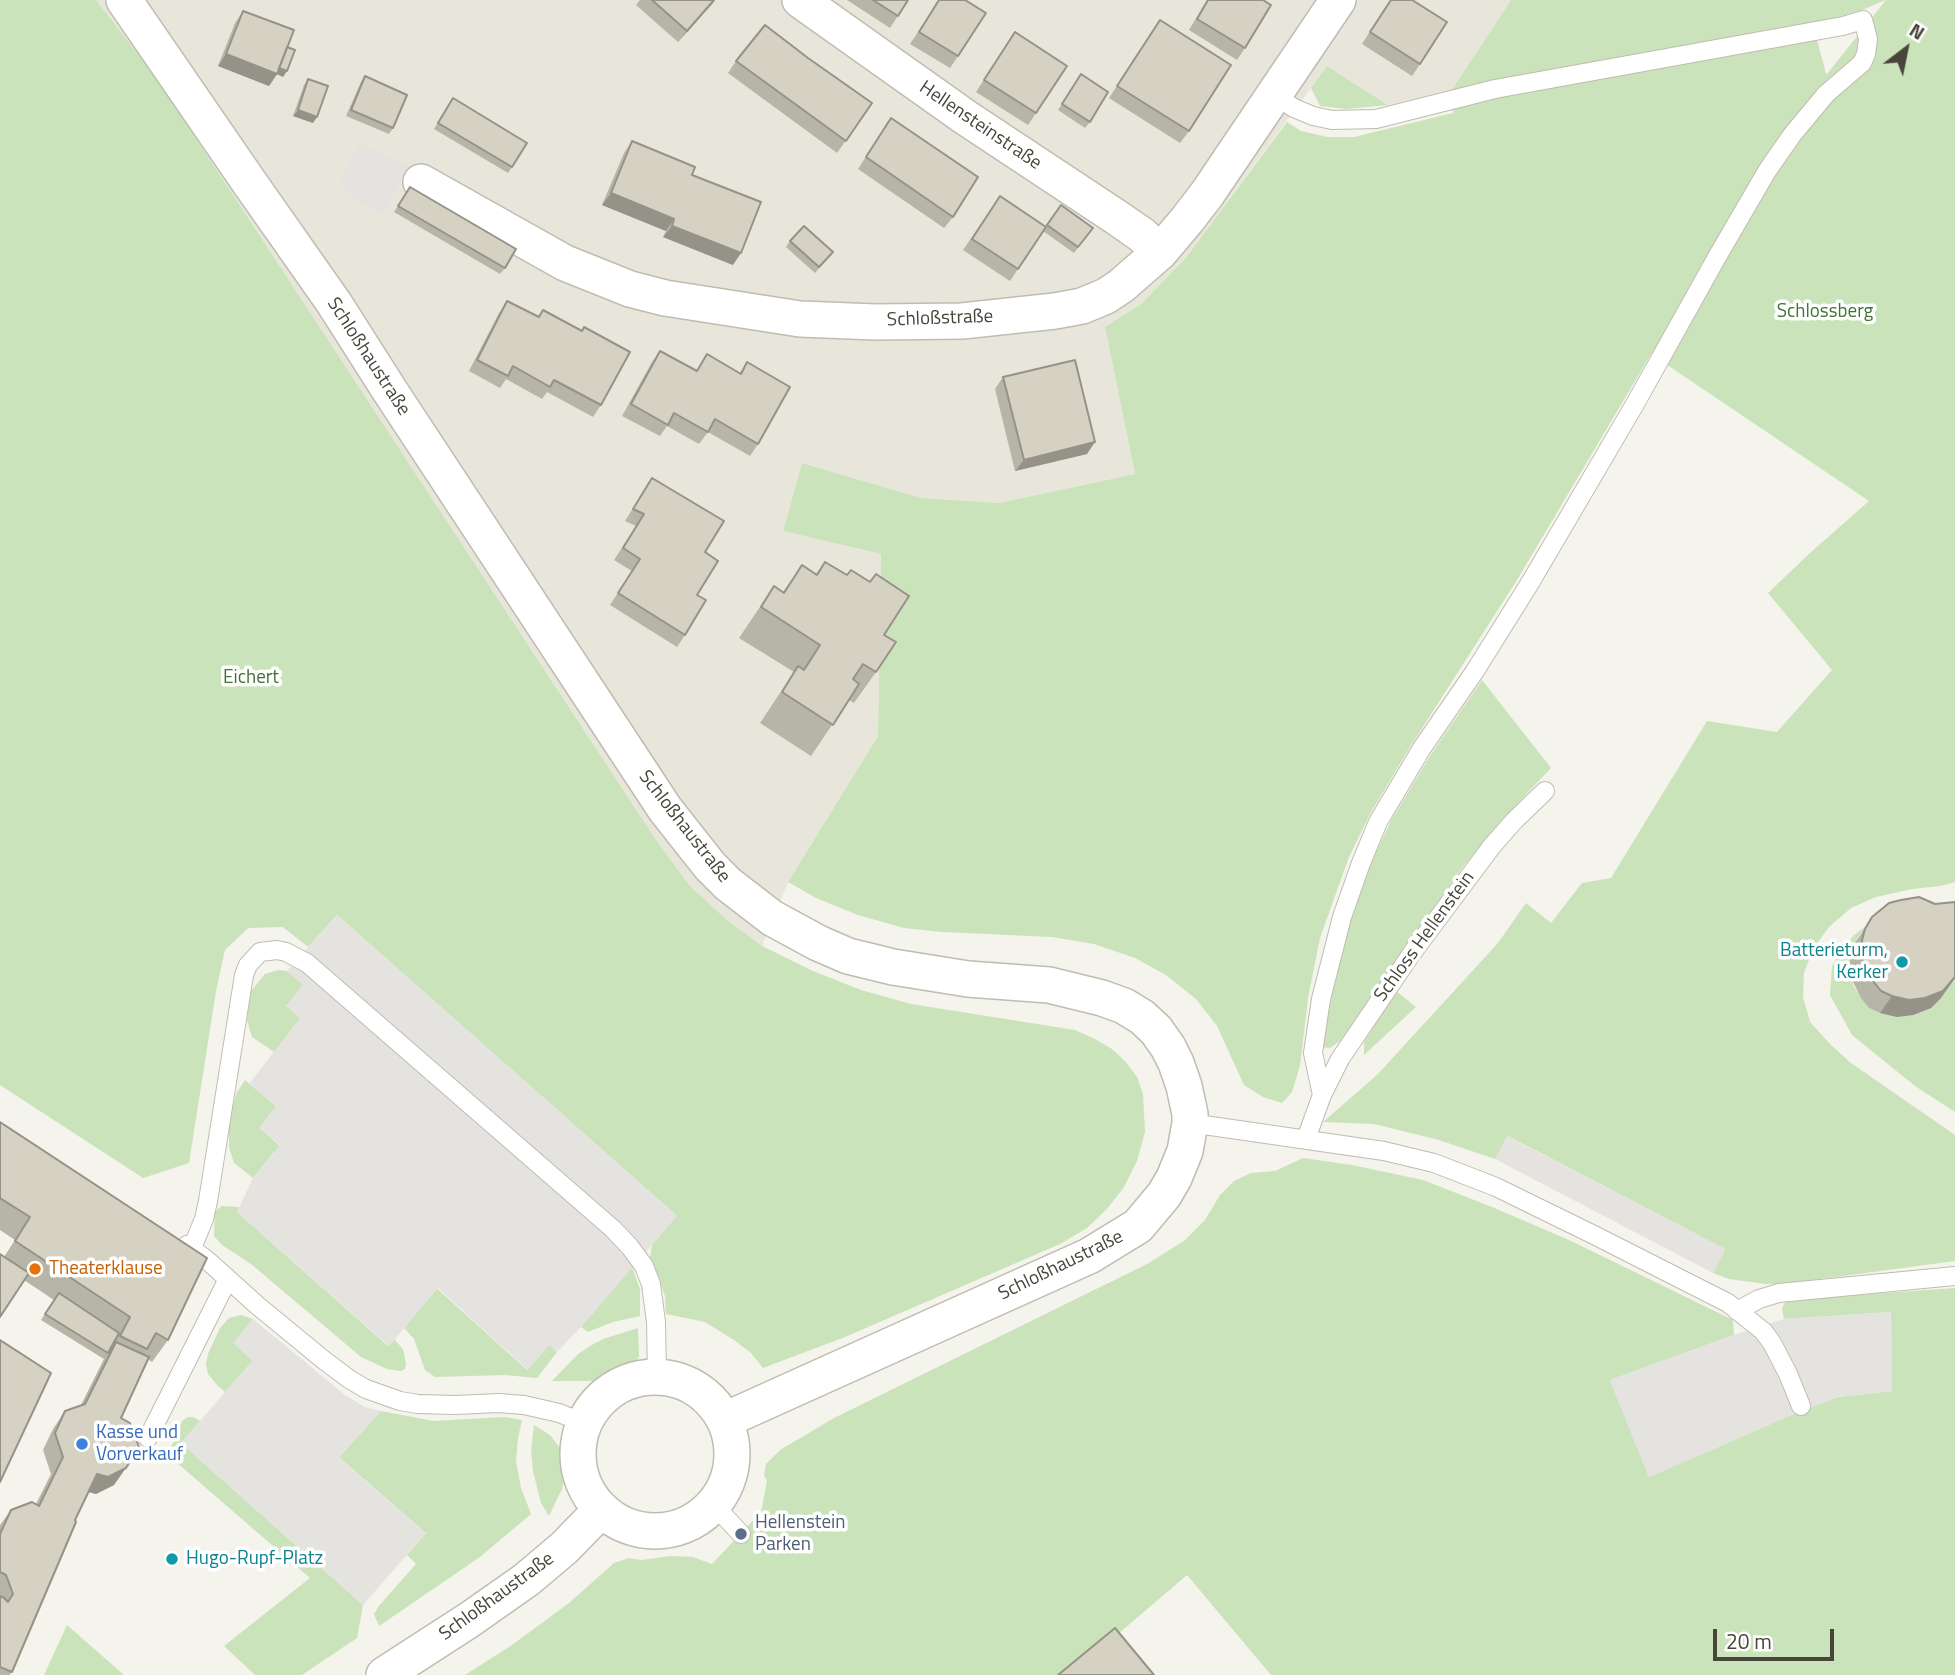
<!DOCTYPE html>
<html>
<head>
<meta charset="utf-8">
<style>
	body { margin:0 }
	#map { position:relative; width:1955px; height:1675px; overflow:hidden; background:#f4f3ec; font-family:"Titillium Web",sans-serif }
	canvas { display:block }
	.north { position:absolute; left:1871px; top:14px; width:70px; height:70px; -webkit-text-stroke:5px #fff; paint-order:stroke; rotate:32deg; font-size:19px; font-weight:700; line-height:28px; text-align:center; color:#48453b }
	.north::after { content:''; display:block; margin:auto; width:24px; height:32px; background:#48453b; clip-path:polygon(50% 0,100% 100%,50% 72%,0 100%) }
	.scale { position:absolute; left:1713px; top:1629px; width:121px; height:32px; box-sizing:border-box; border:4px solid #48453b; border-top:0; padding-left:9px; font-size:21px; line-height:24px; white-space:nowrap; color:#48453b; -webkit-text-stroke:5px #fff; paint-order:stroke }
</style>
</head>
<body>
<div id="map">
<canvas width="1955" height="1675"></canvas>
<div class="north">N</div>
<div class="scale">20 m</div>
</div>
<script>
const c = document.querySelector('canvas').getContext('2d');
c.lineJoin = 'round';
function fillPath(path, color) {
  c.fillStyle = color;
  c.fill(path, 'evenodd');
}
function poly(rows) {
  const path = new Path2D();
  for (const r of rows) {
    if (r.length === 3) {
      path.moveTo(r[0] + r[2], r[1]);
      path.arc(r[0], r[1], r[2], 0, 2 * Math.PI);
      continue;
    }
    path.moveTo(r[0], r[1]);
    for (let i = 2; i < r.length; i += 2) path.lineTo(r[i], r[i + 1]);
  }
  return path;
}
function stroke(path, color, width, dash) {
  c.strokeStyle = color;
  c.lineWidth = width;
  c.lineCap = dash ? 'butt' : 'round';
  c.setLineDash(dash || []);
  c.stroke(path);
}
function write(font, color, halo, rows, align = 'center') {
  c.font = font + ' "Titillium Web",sans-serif';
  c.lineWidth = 7;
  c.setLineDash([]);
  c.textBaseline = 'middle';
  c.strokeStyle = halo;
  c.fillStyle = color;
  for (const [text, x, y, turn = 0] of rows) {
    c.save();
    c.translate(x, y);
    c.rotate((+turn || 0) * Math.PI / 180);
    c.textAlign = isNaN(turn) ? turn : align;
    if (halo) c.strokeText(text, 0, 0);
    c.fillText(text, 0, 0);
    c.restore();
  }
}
fillPath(poly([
	[96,0,1511,0,1451,91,1388,105,1327,66,1185,259,1141,304,1105,327,1135,474,999,503,921,498,802,463,783,531,881,554,878,736,788,882,762,946,726,919,689,885,652,834,153,73]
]), '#e8e6db');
fillPath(poly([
	[0,0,96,0,153,73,652,834,689,885,726,919,762,946,813,971,861,990,911,1004,1075,1030,1095,1039,1112,1049,1125,1061,1137,1077,1143,1094,1145,1132,1137,1161,1124,1187,1107,1209,1087,1228,1060,1244,845,1337,763,1368,751,1353,734,1340,705,1322,666,1314,665,1296,650,1258,652,1245,676,1215,337,915,308,947,283,927,248,928,225,950,216,991,189,1163,143,1178,0,1085],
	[1511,0,1955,0,1955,882,1940,886,1912,889,1876,897,1851,908,1829,927,1813,949,1804,973,1803,997,1810,1022,1831,1045,1851,1063,1955,1135,1955,1261,1783,1284,1766,1284,1729,1279,1713,1273,1725,1249,1508,1136,1495,1159,1439,1140,1374,1124,1323,1122,1378,1074,1498,943,1526,903,1551,923,1582,883,1611,878,1707,721,1777,732,1832,670,1768,593,1810,553,1869,501,1651,354,1517,580,1410,747,1370,814,1349,857,1320,938,1308,998,1300,1066,1292,1092,1282,1103,1263,1097,1244,1085,1217,1026,1196,999,1166,975,1135,958,1094,944,1052,937,942,932,904,928,858,915,816,898,788,882,878,736,881,554,783,531,802,463,921,498,999,503,1135,474,1105,327,1141,304,1185,259,1287,122,1301,131,1327,137,1354,137,1453,113,1451,91],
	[1886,0,1827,74,1826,74,1813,24,1862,10],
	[1327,66,1388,105,1346,109,1320,106,1311,88],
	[1482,680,1551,768,1500,822,1462,868,1340,1041,1330,1048,1321,1047,1340,959,1356,900,1374,856,1392,819,1430,756],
	[1877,918,1860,934,1853,946,1850,958,1850,975,1854,987,1869,1008,1880,1013,1897,1017,1913,1015,1931,1008,1941,998,1950,982,1955,966,1955,1112,1915,1086,1852,1035,1830,995,1832,966,1842,950,1854,935],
	[278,970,287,971,304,985,286,1006,632,1267,640,1289,640,1316,613,1322,588,1332,581,1327,603,1301,293,1028,274,1052,252,1037,247,1020,251,991,265,974],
	[1396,991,1416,1007,1364,1055,1364,1042],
	[245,1080,276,1106,260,1128,527,1370,549,1344,557,1352,537,1378,505,1375,435,1377,425,1370,414,1339,404,1328,430,1296,273,1153,253,1178,234,1163,229,1148,229,1127,233,1104,237,1092],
	[1303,1158,1352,1165,1423,1180,1492,1207,1569,1240,1733,1320,1734,1335,1610,1380,1649,1477,1789,1416,1838,1397,1892,1391,1891,1312,1784,1319,1782,1309,1786,1300,1955,1288,1955,1675,1271,1675,1187,1575,1070,1675,465,1675,512,1645,569,1603,614,1563,629,1558,641,1560,671,1556,693,1557,712,1564,761,1512,767,1481,764,1475,766,1464,780,1450,834,1418,1147,1264,1184,1241,1205,1220,1220,1195,1234,1181,1251,1173,1275,1171],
	[222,1206,239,1207,237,1212,388,1346,394,1339,403,1349,406,1364,405,1369,401,1371,387,1369,361,1357,251,1264,222,1245,214,1236,215,1211],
	[241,1315,253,1319,234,1343,348,1447,381,1411,434,1421,505,1417,522,1420,518,1438,516,1461,521,1488,531,1514,480,1557,379,1626,374,1614,378,1607,416,1564,407,1555,426,1533,242,1373,225,1392,218,1386,208,1374,206,1364,208,1354,220,1328,229,1318],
	[638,1328,639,1357,635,1363,626,1365,599,1381,552,1381,578,1354,590,1346,603,1339],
	[188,1417,193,1417,200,1421,181,1443,363,1605,357,1638,302,1675,255,1675,224,1646,310,1578,168,1455,182,1421],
	[534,1425,550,1435,560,1448,566,1469,562,1489,549,1516,541,1503,533,1471,531,1450],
	[67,1625,124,1675,44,1675]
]), '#cae3ba');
fillPath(poly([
	[360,144,408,165,383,214,354,200,339,181],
	[337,915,677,1216,581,1327,557,1352,549,1345,528,1370,438,1288,389,1346,237,1212,253,1178,280,1145,259,1128,276,1106,249,1084,300,1018,286,1006,303,985,287,971],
	[1507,1136,1725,1249,1713,1273,1495,1159],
	[1891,1312,1892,1391,1838,1397,1789,1416,1649,1477,1610,1380,1734,1335,1784,1319],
	[253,1319,345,1395,365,1407,381,1411,339,1458,426,1533,363,1605,181,1443,252,1361,233,1343]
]), '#e4e3e0');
const lane = poly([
	[1274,95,1294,108,1313,116,1332,120,1376,119,1495,89,1843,26,1863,20,1868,39,1866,54,1862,63,1826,94,1792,135,1767,171,1717,257,1635,404,1530,583,1475,671,1422,748,1378,822,1361,863,1342,917,1321,999,1313,1053,1322,1095],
	[1190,1123,1384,1151,1434,1163,1496,1187,1594,1235,1728,1303,1763,1331,1772,1343,1788,1374,1801,1406],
	[1306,1139,1322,1095,1340,1059,1412,953,1492,846,1514,821,1545,791],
	[187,1245,208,1261,258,1306,325,1361,349,1379,366,1389,400,1401,418,1404,455,1405,499,1403,524,1405,559,1413,584,1423],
	[192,1248,204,1219,208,1201,244,975,248,965,260,952,277,950,286,952,307,963,613,1229,630,1247,644,1266,651,1284,656,1322,657,1376],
	[1737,1311,1759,1299,1779,1293,1955,1276],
	[148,1438,228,1279],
	[714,1505,741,1534]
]);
const street = poly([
	[124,0,249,182,334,303,390,391,665,809,710,866,728,884,772,918,818,943,848,956,893,967,968,979,1049,985,1102,998,1124,1006,1142,1017,1156,1030,1168,1047,1176,1063,1184,1086,1190,1114,1190,1123,1185,1151,1174,1178,1164,1195,1138,1226,1089,1256,725,1420],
	[800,0,965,117,1116,217,1142,235,1160,252],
	[421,182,565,263,630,289,665,298,800,319,876,322,962,321,1055,311,1082,306,1106,296,1121,286,1160,252,1187,220,1207,194,1338,0],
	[655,1454,77],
	[384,1675,469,1620,526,1580,564,1548,601,1510]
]);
stroke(lane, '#bfbcb0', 20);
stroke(street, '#bfbcb0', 38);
stroke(lane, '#fff', 18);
stroke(street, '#fff', 35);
fillPath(poly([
	[640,0,715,0,678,42,636,5],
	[847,0,908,0,890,28],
	[939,0,958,56,950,68,910,44],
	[1207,0,1263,0,1245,48,1237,60,1189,30],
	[1390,0,1420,64,1412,76,1362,44],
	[243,11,287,47,283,77,277,74,269,86,218,66,235,23],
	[1160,20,1189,131,1180,143,1109,98],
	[1007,44,1036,113,1028,125,976,92],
	[808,58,872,103,837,153,728,73,736,61],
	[1081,74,1090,122,1085,128,1058,110],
	[365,76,393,128,389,134,346,116,361,82],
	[308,79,313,123,293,116,304,85],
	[449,104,512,167,508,173,434,129],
	[891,118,953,217,944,228,858,169],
	[632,141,692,175,733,265,663,237,666,231,602,205,624,153],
	[410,187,505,268,500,274,394,212],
	[1000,196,1045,226,1061,205,1093,228,1074,253,1043,231,1010,281,963,250],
	[790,241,833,252,815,273,786,247],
	[507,301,538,317,543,310,601,405,593,417,547,392,542,399,506,379,500,388,469,371,499,313],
	[660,351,696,371,707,354,740,373,747,362,758,444,750,456,708,432,699,444,667,426,660,436,622,416,652,362],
	[1003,377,1087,454,1015,471,995,389],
	[652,478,705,552,697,595,685,635,677,647,610,605,632,571,614,560,636,526,625,521],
	[825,562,884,635,876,672,854,703,849,700,811,756,760,723,794,672,739,638,774,586,783,592,802,565,816,574],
	[1872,917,1941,998,1931,1008,1913,1015,1897,1017,1880,1013,1869,1008,1861,998,1850,976,1850,958,1853,946],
	[0,1122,168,1340,152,1362,148,1359,121,1418,114,1485,96,1494,88,1492,75,1520,10,1675,0,1675,0,1525,11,1510,36,1504,51,1474,43,1450,53,1429,65,1411,81,1405,104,1359,41,1320,54,1300,24,1280,4,1257,15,1240,0,1230]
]), '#b7b4a8');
fillPath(poly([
	[714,0,715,0,712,4,678,42,687,31],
	[226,54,278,67,287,71,283,77,277,74,269,86,218,66],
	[298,110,317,117,313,123,293,116],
	[611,193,674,219,666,231,602,205],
	[672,226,741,253,733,265,663,237],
	[1095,442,1087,454,1015,471,1024,460],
	[1953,981,1941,998,1931,1008,1913,1015,1897,1017,1880,1013,1892,996],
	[126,1468,114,1485,96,1494,85,1491,97,1474]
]), '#959288');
const building = poly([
	[652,0,714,0,687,31,652,0],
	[873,0,908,0,898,16,873,0],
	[939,0,965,0,986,13,958,56,919,32,939,0],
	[1208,0,1263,0,1271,5,1245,48,1197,19,1208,0],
	[1391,0,1412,0,1447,22,1420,64,1370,32,1391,0],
	[243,11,294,30,277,74,226,54,243,11],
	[1160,20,1231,65,1189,131,1117,86,1160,20],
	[765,25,808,58,872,103,846,141,736,61,765,25],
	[1015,32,1067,66,1036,113,984,80,1015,32],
	[287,47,295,50,287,71,279,68,287,47],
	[1081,74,1108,92,1090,122,1062,104,1081,74],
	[365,76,407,95,393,128,351,110,365,76],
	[308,79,328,86,317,117,298,110,308,79],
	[453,98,527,143,512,167,438,123,453,98],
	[891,118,978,177,953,217,866,157,891,118],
	[632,141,695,167,692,175,761,202,741,253,672,226,674,219,611,193,632,141],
	[410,187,516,249,505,268,398,206,410,187],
	[1000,196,1046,227,1018,269,972,239,1000,196],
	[1061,205,1093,228,1078,247,1047,225,1061,205],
	[804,226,833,252,819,267,790,241,804,226],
	[507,301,539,317,543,310,582,331,584,327,630,352,601,405,554,380,550,387,513,366,508,376,477,360,507,301],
	[660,351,697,371,707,354,741,374,747,362,790,387,758,444,715,419,708,432,674,413,668,425,631,404,660,351],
	[1075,360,1095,442,1024,460,1003,377,1075,360],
	[652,478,724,521,705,552,718,561,697,595,706,600,685,635,618,593,640,559,623,548,644,514,633,509,652,478],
	[825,562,847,575,851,570,870,582,876,574,909,596,884,635,896,642,876,672,863,664,853,679,859,684,833,725,782,692,798,666,804,670,820,645,761,607,774,586,784,593,802,565,817,575,825,562],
	[1919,897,1935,904,1955,902,1955,977,1943,991,1925,998,1909,1000,1892,996,1881,991,1873,981,1862,958,1862,940,1865,929,1872,917,1889,903,1901,900,1919,897],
	[0,1122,207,1258,168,1340,156,1333,147,1349,120,1336,130,1317,15,1241,30,1217,0,1198,0,1122],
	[0,1254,29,1273,0,1317,0,1254],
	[59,1293,119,1333,108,1353,45,1314,59,1293],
	[0,1340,51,1373,0,1482,0,1340],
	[116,1342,149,1357,121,1418,130,1423,139,1447,126,1468,108,1477,97,1474,75,1520,76,1522,12,1672,0,1667,0,1596,4,1598,8,1602,13,1594,6,1575,0,1572,0,1534,11,1510,32,1502,39,1506,63,1457,55,1433,65,1411,85,1404,116,1342],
	[1115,1628,1154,1675,1058,1675,1115,1628]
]);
fillPath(building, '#d5d1c3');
stroke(building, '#959288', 2);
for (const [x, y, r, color] of [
	[1902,962,7,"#0f9aa8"],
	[35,1269,7,"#e8710a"],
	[82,1444,7,"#3f7fe0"],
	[741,1534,7,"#5c6f8a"],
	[172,1559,7,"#0f9aa8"]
]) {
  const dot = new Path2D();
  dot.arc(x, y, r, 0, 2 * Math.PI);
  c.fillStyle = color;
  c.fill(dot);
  stroke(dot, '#fff', 2.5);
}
write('19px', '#48453b', '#fff', [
	["Hellensteinstraße",980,126,34],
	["Schloßstraße",940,319,-2],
	["Schloßhaustraße",368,357,57],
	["Schloßhaustraße",684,827,52],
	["Schloss Hellenstein",1425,937,-54],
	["Schloßhaustraße",1061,1266,-26],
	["Schloßhaustraße",497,1597,-36]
]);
write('19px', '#417434', '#fff', [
	["Schlossberg",1825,312],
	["Eichert",251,678]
]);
write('19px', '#0d838f', '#fff', [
	["Batterieturm,",1888,951],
	["Kerker",1888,973],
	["Hugo-Rupf-Platz",186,1559,"left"]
], 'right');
write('19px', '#c56008', '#fff', [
	["Theaterklause",49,1269]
], 'left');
write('19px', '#366cbe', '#fff', [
	["Kasse und",96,1433],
	["Vorverkauf",96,1455]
], 'left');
write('19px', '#4e5e75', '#fff', [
	["Hellenstein",755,1523],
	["Parken",755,1545]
], 'left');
</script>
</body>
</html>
